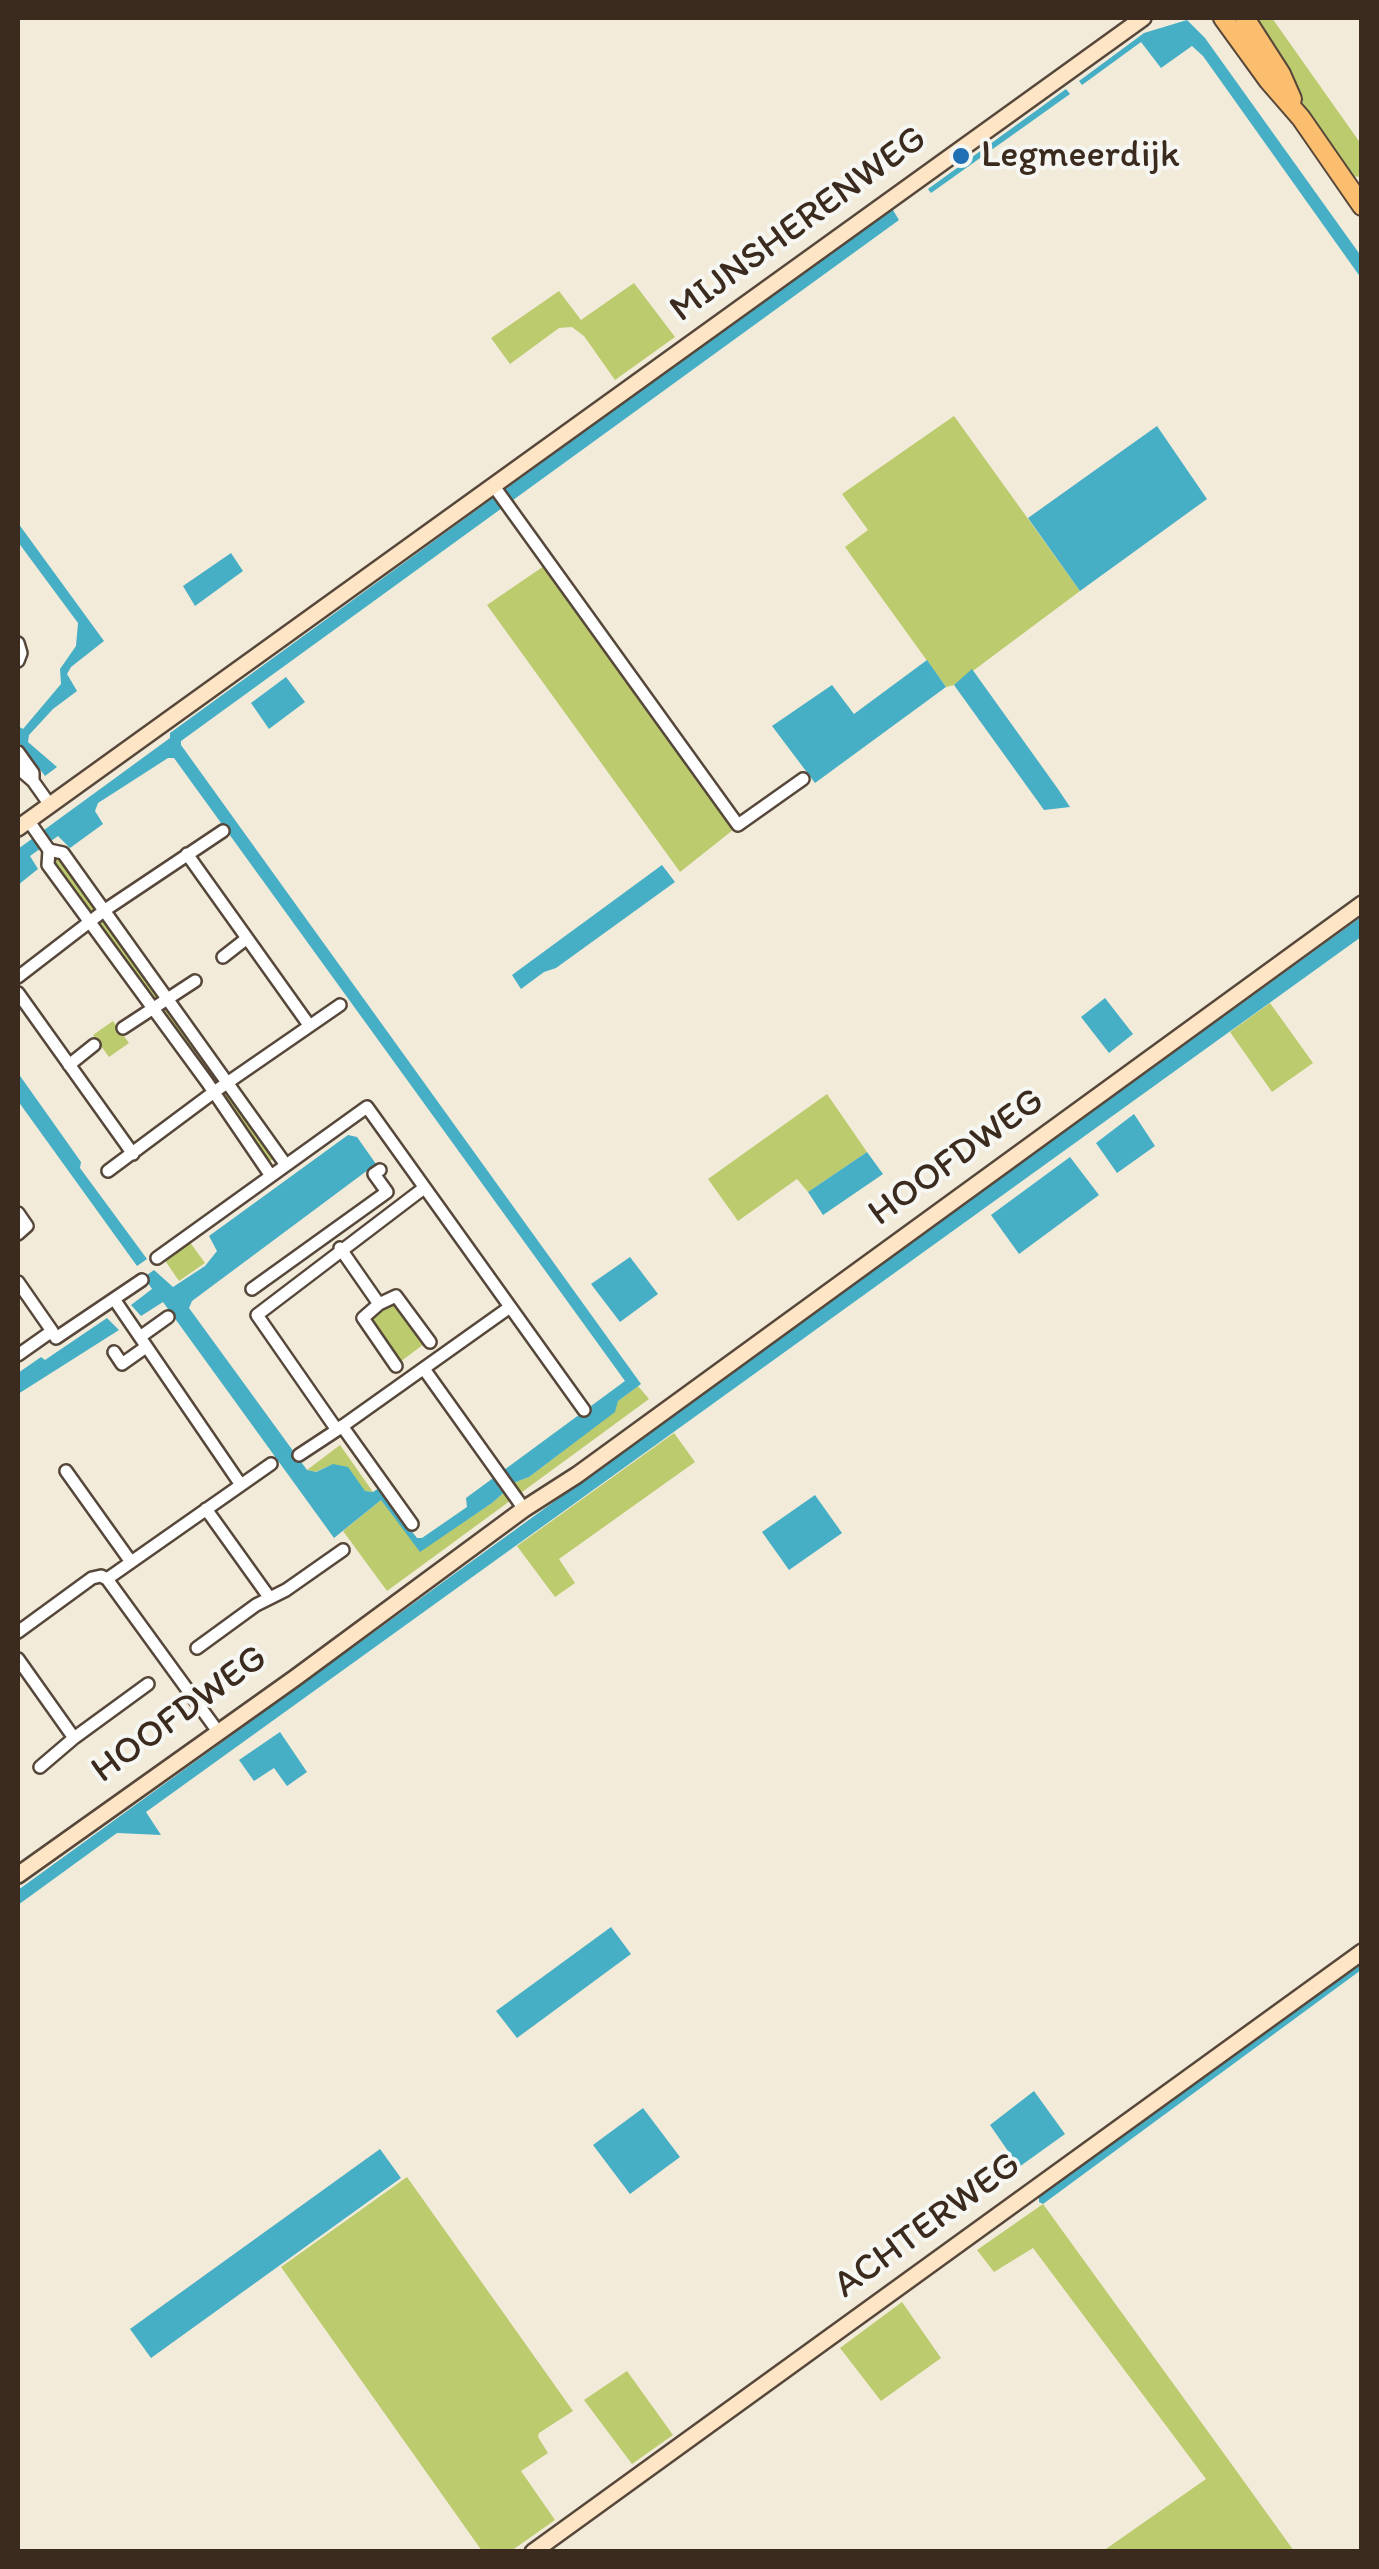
<!DOCTYPE html>
<html>
<head>
<meta charset="utf-8">
<style>
	body { margin:0 }
	#map { position:relative; width:1379px; height:2569px; overflow:hidden; background:#f2ebd9; font-family:Itim,sans-serif }
	canvas { display:block }
	.frame { position:absolute; inset:0; border:20px solid #3b2a1e; pointer-events:none }
</style>
</head>
<body>
<div id="map">
<canvas width="1379" height="2569"></canvas>
<div class="frame"></div>
</div>
<script>
const c = document.querySelector('canvas').getContext('2d');
c.lineJoin = 'round';
function fillPath(path, color) {
  c.fillStyle = color;
  c.fill(path, 'evenodd');
}
function poly(rows) {
  const path = new Path2D();
  for (const r of rows) {
    path.moveTo(r[0], r[1]);
    for (let i = 2; i < r.length; i += 2) path.lineTo(r[i], r[i + 1]);
  }
  return path;
}
function stroke(path, color, width, dash) {
  c.strokeStyle = color;
  c.lineWidth = width;
  c.lineCap = dash ? 'butt' : 'round';
  c.setLineDash(dash || []);
  c.stroke(path);
}
function write(font, color, halo, rows, align = 'center') {
  c.font = font + ' Itim,sans-serif';
  c.lineWidth = 8;
  c.setLineDash([]);
  c.textBaseline = 'middle';
  c.strokeStyle = halo;
  c.fillStyle = color;
  for (const [text, x, y, turn = 0] of rows) {
    c.save();
    c.translate(x, y);
    c.rotate((+turn || 0) * Math.PI / 180);
    c.textAlign = isNaN(turn) ? turn : align;
    if (halo) c.strokeText(text, 0, 0);
    c.fillText(text, 0, 0);
    c.restore();
  }
}
fillPath(poly([
	[1249,18,1272,18,1361,144,1361,177,1349,176],
	[634,283,675,337,615,380,584,336,572,327,559,328,510,364,491,338,559,291,581,320],
	[954,416,1080,591,954,685,946,687,845,547,868,530,842,494],
	[544,566,733,830,680,872,487,605],
	[61,857,276,1158,268,1162,54,861],
	[1270,1003,1313,1063,1272,1092,1230,1032],
	[113,1021,129,1043,109,1057,93,1035],
	[827,1094,867,1152,808,1192,797,1179,738,1221,708,1179],
	[189,1241,205,1263,179,1281,164,1259],
	[393,1302,424,1344,400,1362,369,1319],
	[638,1386,649,1399,387,1591,343,1531,381,1500,420,1551,492,1503,516,1482,529,1477,614,1412,618,1401],
	[674,1433,695,1462,559,1559,575,1583,555,1597,517,1546],
	[340,1445,373,1492,365,1491,331,1465,315,1472,307,1470],
	[407,2177,573,2411,539,2433,538,2437,548,2453,521,2471,555,2520,511,2551,482,2551,281,2267],
	[1043,2204,1230,2462,1294,2551,1103,2551,1206,2479,1033,2248,994,2272,977,2250],
	[902,2302,941,2358,881,2401,840,2348],
	[627,2371,673,2435,632,2464,584,2400]
]), '#bbcb6e');
fillPath(poly([
	[1187,20,1205,38,1361,256,1361,278,1203,56,1192,46,1161,68,1141,42,1082,85,1079,81,1144,33],
	[1066,89,1070,94,931,193,928,189],
	[889,210,893,210,899,220,181,741,181,745,641,1384,618,1401,615,1412,529,1477,516,1482,492,1503,420,1552,381,1500,334,1538,163,1302,141,1316,131,1305,152,1289,144,1277,154,1270,173,1287,205,1266,217,1251,209,1236,348,1135,357,1137,376,1164,192,1301,189,1308,307,1470,316,1472,333,1464,348,1467,365,1491,373,1492,379,1488,417,1538,422,1538,467,1507,466,1498,625,1381,174,758,168,758,98,803,95,811,103,824,70,848,58,836,30,856,38,869,18,885,18,849,170,738,170,733],
	[1157,426,1207,499,1080,591,1028,518],
	[18,523,104,641,71,667,67,674,77,691,53,709,29,735,28,742,57,767,45,776,18,741,18,726,23,729,61,684,60,669,76,646,78,623,18,542],
	[231,553,243,571,195,606,183,586],
	[927,660,946,687,815,783,772,726,832,685,854,714],
	[972,669,1058,789,1070,807,1044,810,954,685],
	[286,677,305,702,269,729,251,703],
	[662,865,675,882,556,968,544,972,521,989,512,975],
	[1361,917,1361,937,146,1812,161,1835,117,1833,18,1905,18,1890],
	[1105,998,1133,1034,1109,1053,1081,1017],
	[18,1073,81,1162,80,1168,147,1259,137,1266,18,1101],
	[1134,1114,1155,1146,1117,1173,1096,1143],
	[867,1152,883,1174,823,1215,808,1192],
	[1070,1157,1099,1195,1019,1254,991,1215],
	[630,1257,658,1294,620,1322,591,1284],
	[107,1318,119,1330,18,1394,18,1373,41,1357,45,1360],
	[815,1495,842,1533,789,1570,762,1532],
	[280,1732,307,1772,287,1786,274,1768,254,1781,239,1760],
	[611,1927,631,1954,517,2038,496,2011],
	[1361,1960,1361,1970,1043,2204,1039,2202,1039,2197],
	[1034,2091,1065,2134,1019,2167,990,2125],
	[643,2108,680,2157,630,2194,593,2145],
	[380,2149,401,2178,151,2358,130,2329]
]), '#46aec5');
const street = poly([
	[493,485,738,825,803,779],
	[18,643,21,653,18,661],
	[18,752,33,773,33,781,50,805],
	[18,768,33,781],
	[28,820,49,850],
	[187,854,309,1025],
	[223,957,246,939],
	[18,977,105,910,223,831],
	[18,993,133,1154],
	[123,1028,195,981],
	[69,1065,94,1045],
	[108,1171,214,1092,340,1005],
	[271,1176,207,1082,48,865,49,850,63,853,286,1165],
	[18,1213,27,1226,18,1234],
	[340,1248,379,1304],
	[157,1258,367,1107,584,1410],
	[18,1282,52,1331],
	[252,1289,387,1192,374,1174,380,1170],
	[114,1299,241,1485],
	[140,1337,168,1317],
	[114,1352,122,1364,146,1347],
	[18,1355,52,1331,56,1338,142,1280],
	[396,1366,363,1318,379,1304,396,1296,430,1342],
	[424,1369,524,1509],
	[342,1426,412,1524],
	[337,1430,510,1307],
	[299,1455,337,1430,257,1315,424,1188],
	[66,1471,131,1562],
	[206,1509,269,1597],
	[107,1579,219,1733],
	[18,1632,92,1578,101,1576,107,1579,271,1464],
	[197,1648,256,1605,286,1590,343,1550],
	[18,1659,74,1738],
	[40,1767,74,1738,148,1684]
]);
const secondary = poly([
	[18,828,1143,18],
	[18,1875,295,1678,524,1509,577,1475,1362,904],
	[533,2552,1362,1952]
]);
const primary = poly([
	[1223,18,1268,80,1301,118,1362,206],
	[1245,18,1281,74,1292,99]
]);
stroke(street, '#56473a', 16);
stroke(secondary, '#56473a', 20);
stroke(primary, '#56473a', 22);
stroke(street, '#fff', 11);
stroke(secondary, '#fde5c5', 15);
stroke(primary, '#fbbe6e', 18);
for (const [x, y, r, color] of [
	[961,156,10,"#1f6fb2"]
]) {
  const dot = new Path2D();
  dot.arc(x, y, r, 0, 2 * Math.PI);
  c.fillStyle = color;
  c.fill(dot);
  stroke(dot, '#f6f6f2', 4);
}
write('38px', '#3b2a1e', '#f6f6f2', [
	["Legmeerdijk",981,156]
], 'left');
write('38px', '#3b2a1e', '#f6f6f2', [
	["MIJNSHERENWEG",799,225,-36],
	["HOOFDWEG",957,1158,-36],
	["HOOFDWEG",180,1715,-36],
	["ACHTERWEG",928,2226,-36]
]);
</script>
</body>
</html>
